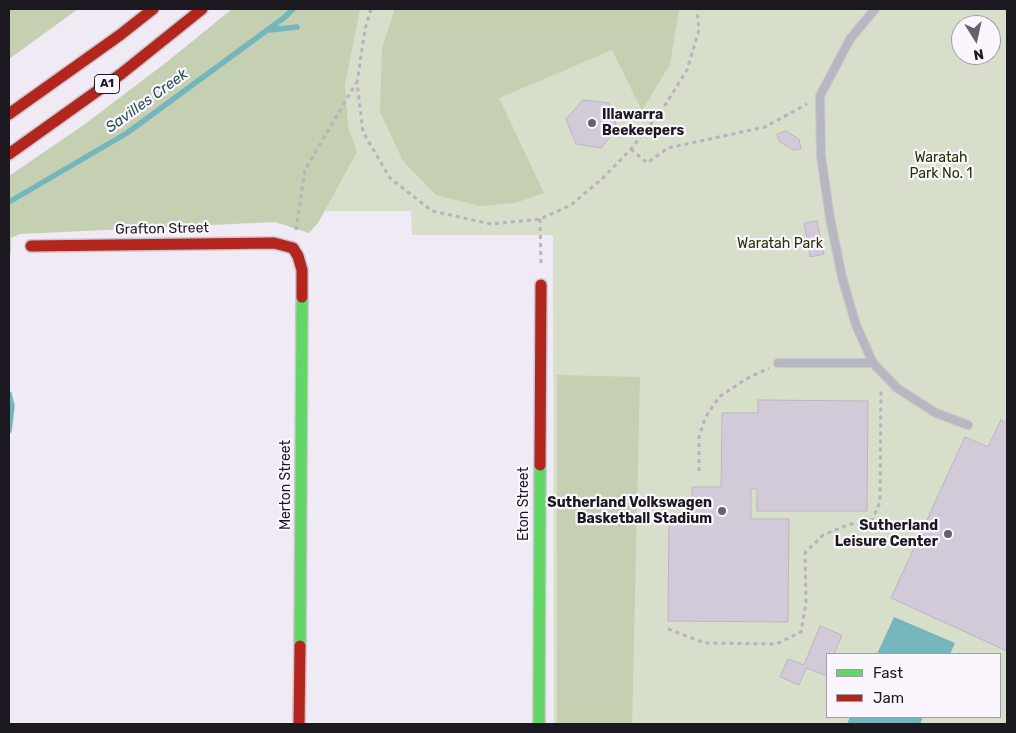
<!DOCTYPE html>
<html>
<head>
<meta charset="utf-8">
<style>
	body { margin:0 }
	#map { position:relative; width:1016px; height:733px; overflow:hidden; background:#f0eaf5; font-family:Rubik,sans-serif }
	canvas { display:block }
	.frame { position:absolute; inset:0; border:10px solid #1c181f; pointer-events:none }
	.legend { position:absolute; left:826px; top:653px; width:175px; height:65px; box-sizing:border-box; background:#fbf6fe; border:1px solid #a29da5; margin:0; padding:6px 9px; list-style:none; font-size:15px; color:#1c181f }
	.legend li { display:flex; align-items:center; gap:10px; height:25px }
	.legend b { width:25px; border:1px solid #a29da5 }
	.north { position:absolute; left:951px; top:15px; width:50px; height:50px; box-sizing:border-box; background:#fbf6fe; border:1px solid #a29da5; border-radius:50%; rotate:170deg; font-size:14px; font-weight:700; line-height:20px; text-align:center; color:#1c181f }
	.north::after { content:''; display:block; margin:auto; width:18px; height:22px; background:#66626a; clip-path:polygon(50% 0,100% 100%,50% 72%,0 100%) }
</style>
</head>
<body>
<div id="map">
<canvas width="1016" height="733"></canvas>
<div class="frame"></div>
<ul class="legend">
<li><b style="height:6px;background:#63d668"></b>Fast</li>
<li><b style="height:6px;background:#b3261e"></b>Jam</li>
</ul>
<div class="north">N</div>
</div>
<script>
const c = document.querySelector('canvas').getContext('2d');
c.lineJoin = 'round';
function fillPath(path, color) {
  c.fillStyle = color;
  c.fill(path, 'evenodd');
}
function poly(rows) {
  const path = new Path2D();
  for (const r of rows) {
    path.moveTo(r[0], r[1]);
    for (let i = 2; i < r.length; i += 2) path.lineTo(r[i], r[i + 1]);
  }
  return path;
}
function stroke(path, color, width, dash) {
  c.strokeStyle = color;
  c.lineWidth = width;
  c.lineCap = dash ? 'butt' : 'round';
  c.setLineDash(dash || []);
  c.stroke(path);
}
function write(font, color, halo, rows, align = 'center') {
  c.font = font + ' Rubik,sans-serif';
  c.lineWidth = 4.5;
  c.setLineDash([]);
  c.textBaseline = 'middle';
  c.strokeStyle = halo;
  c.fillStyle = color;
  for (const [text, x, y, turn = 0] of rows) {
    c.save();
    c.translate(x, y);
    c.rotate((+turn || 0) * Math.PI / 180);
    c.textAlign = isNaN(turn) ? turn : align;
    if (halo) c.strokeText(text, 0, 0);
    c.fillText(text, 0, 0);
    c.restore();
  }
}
fillPath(poly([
	[314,9,1007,9,1007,724,554,724,553,235,412,235,411,211,269,211],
	[961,25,991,25,991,55,961,55],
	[827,654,1000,654,1000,717,827,717]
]), '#d7dec9');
fillPath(poly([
	[9,9,78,9,9,59],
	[232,9,360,9,345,85,348,127,357,152,318,223,309,233,275,222,20,234,11,238,11,253,9,255,9,176,85,124,168,61],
	[395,9,679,9,679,10,670,64,642,111,612,50,499,98,544,193,515,203,480,206,436,195,403,161,380,112,382,48],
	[557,375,640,377,632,724,557,724]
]), '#c5cfb1');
fillPath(poly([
	[894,617,955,643,950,654,877,654],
	[850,717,923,717,920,724,847,724]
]), '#75b6bd');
stroke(poly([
	[270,30,297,27],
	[9,202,127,133,285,17,293,9],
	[9,394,12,406,9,431]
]), '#75b6bd', 5.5);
const building = poly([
	[583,100,609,103,617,128,601,148,576,144,566,119,583,100],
	[786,131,799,139,801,149,793,150,779,141,777,134,786,131],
	[817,221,824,254,810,257,804,223,817,221],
	[758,400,868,401,867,511,757,511,757,489,751,489,751,519,789,519,788,622,668,621,669,516,692,517,692,487,721,487,722,413,758,413,758,400],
	[1001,420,1007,423,1007,651,891,598,965,437,988,447,1001,420],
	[820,626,842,635,834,654,827,654,827,671,825,675,806,668,799,685,780,677,788,659,804,665,820,626]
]);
fillPath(building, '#d3cad9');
stroke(building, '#bcb7c0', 1);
const lane = poly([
	[875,9,850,39,820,96,821,156,830,218,842,277,856,325,873,363,897,388,936,413,968,425],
	[778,363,873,363]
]);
const fast = poly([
	[300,646,302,297],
	[539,724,540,465]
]);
const jam = poly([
	[9,114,120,35,153,9],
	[9,154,121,74,202,9],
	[31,246,274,243,293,248,298,256,302,270,302,297],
	[540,465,541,285],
	[299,724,300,646]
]);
stroke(lane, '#cac5ce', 10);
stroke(fast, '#cac5ce', 14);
stroke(jam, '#cac5ce', 14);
stroke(poly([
	[371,9,365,29,357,83,363,132,390,178,432,211,491,224,540,219,571,205,603,178,631,149,662,110,687,70,699,30,697,9],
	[631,149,647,163,668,148,765,127,807,104],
	[540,219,541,267],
	[296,230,305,170,356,83],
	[699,471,699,437,705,418,719,397,746,379,769,368],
	[668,629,705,643,776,644,801,632,806,602,805,553,823,535,850,524,870,525,880,502,881,390]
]), '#b4b4bd', 3, [4, 4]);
stroke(lane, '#b5b8c1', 8);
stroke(fast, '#63d668', 11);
stroke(jam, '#b3261e', 11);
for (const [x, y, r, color] of [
	[592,123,5,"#66626a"],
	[722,511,5,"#66626a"],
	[948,534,5,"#66626a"]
]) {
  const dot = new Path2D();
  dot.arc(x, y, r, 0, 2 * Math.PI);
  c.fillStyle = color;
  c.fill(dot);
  stroke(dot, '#fbf6fe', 2);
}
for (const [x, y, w] of [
	[107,84,25]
]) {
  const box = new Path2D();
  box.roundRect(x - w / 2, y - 9.5, w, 19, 4);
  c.fillStyle = '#fbf6fe';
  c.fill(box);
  stroke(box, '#1c181f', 1);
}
write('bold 12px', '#1c181f', null, [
	["A1",107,84]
]);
write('bold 14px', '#1c181f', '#fbf6fe', [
	["Illawarra",602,115,"left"],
	["Beekeepers",602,131,"left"],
	["Sutherland Volkswagen",712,503],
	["Basketball Stadium",712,519],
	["Sutherland",938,526],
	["Leisure Center",938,542]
], 'right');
write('14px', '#253302', '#fbf6fe', [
	["Waratah",941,158],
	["Park No. 1",941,174],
	["Waratah Park",780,244]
]);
write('14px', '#1c181f', '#fbf6fe', [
	["Grafton Street",162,229,-1],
	["Merton Street",286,485,-90],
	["Eton Street",524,504,-90]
]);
write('italic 15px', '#285355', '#fbf6fe', [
	["Savilles Creek",147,101,-36]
]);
</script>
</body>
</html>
